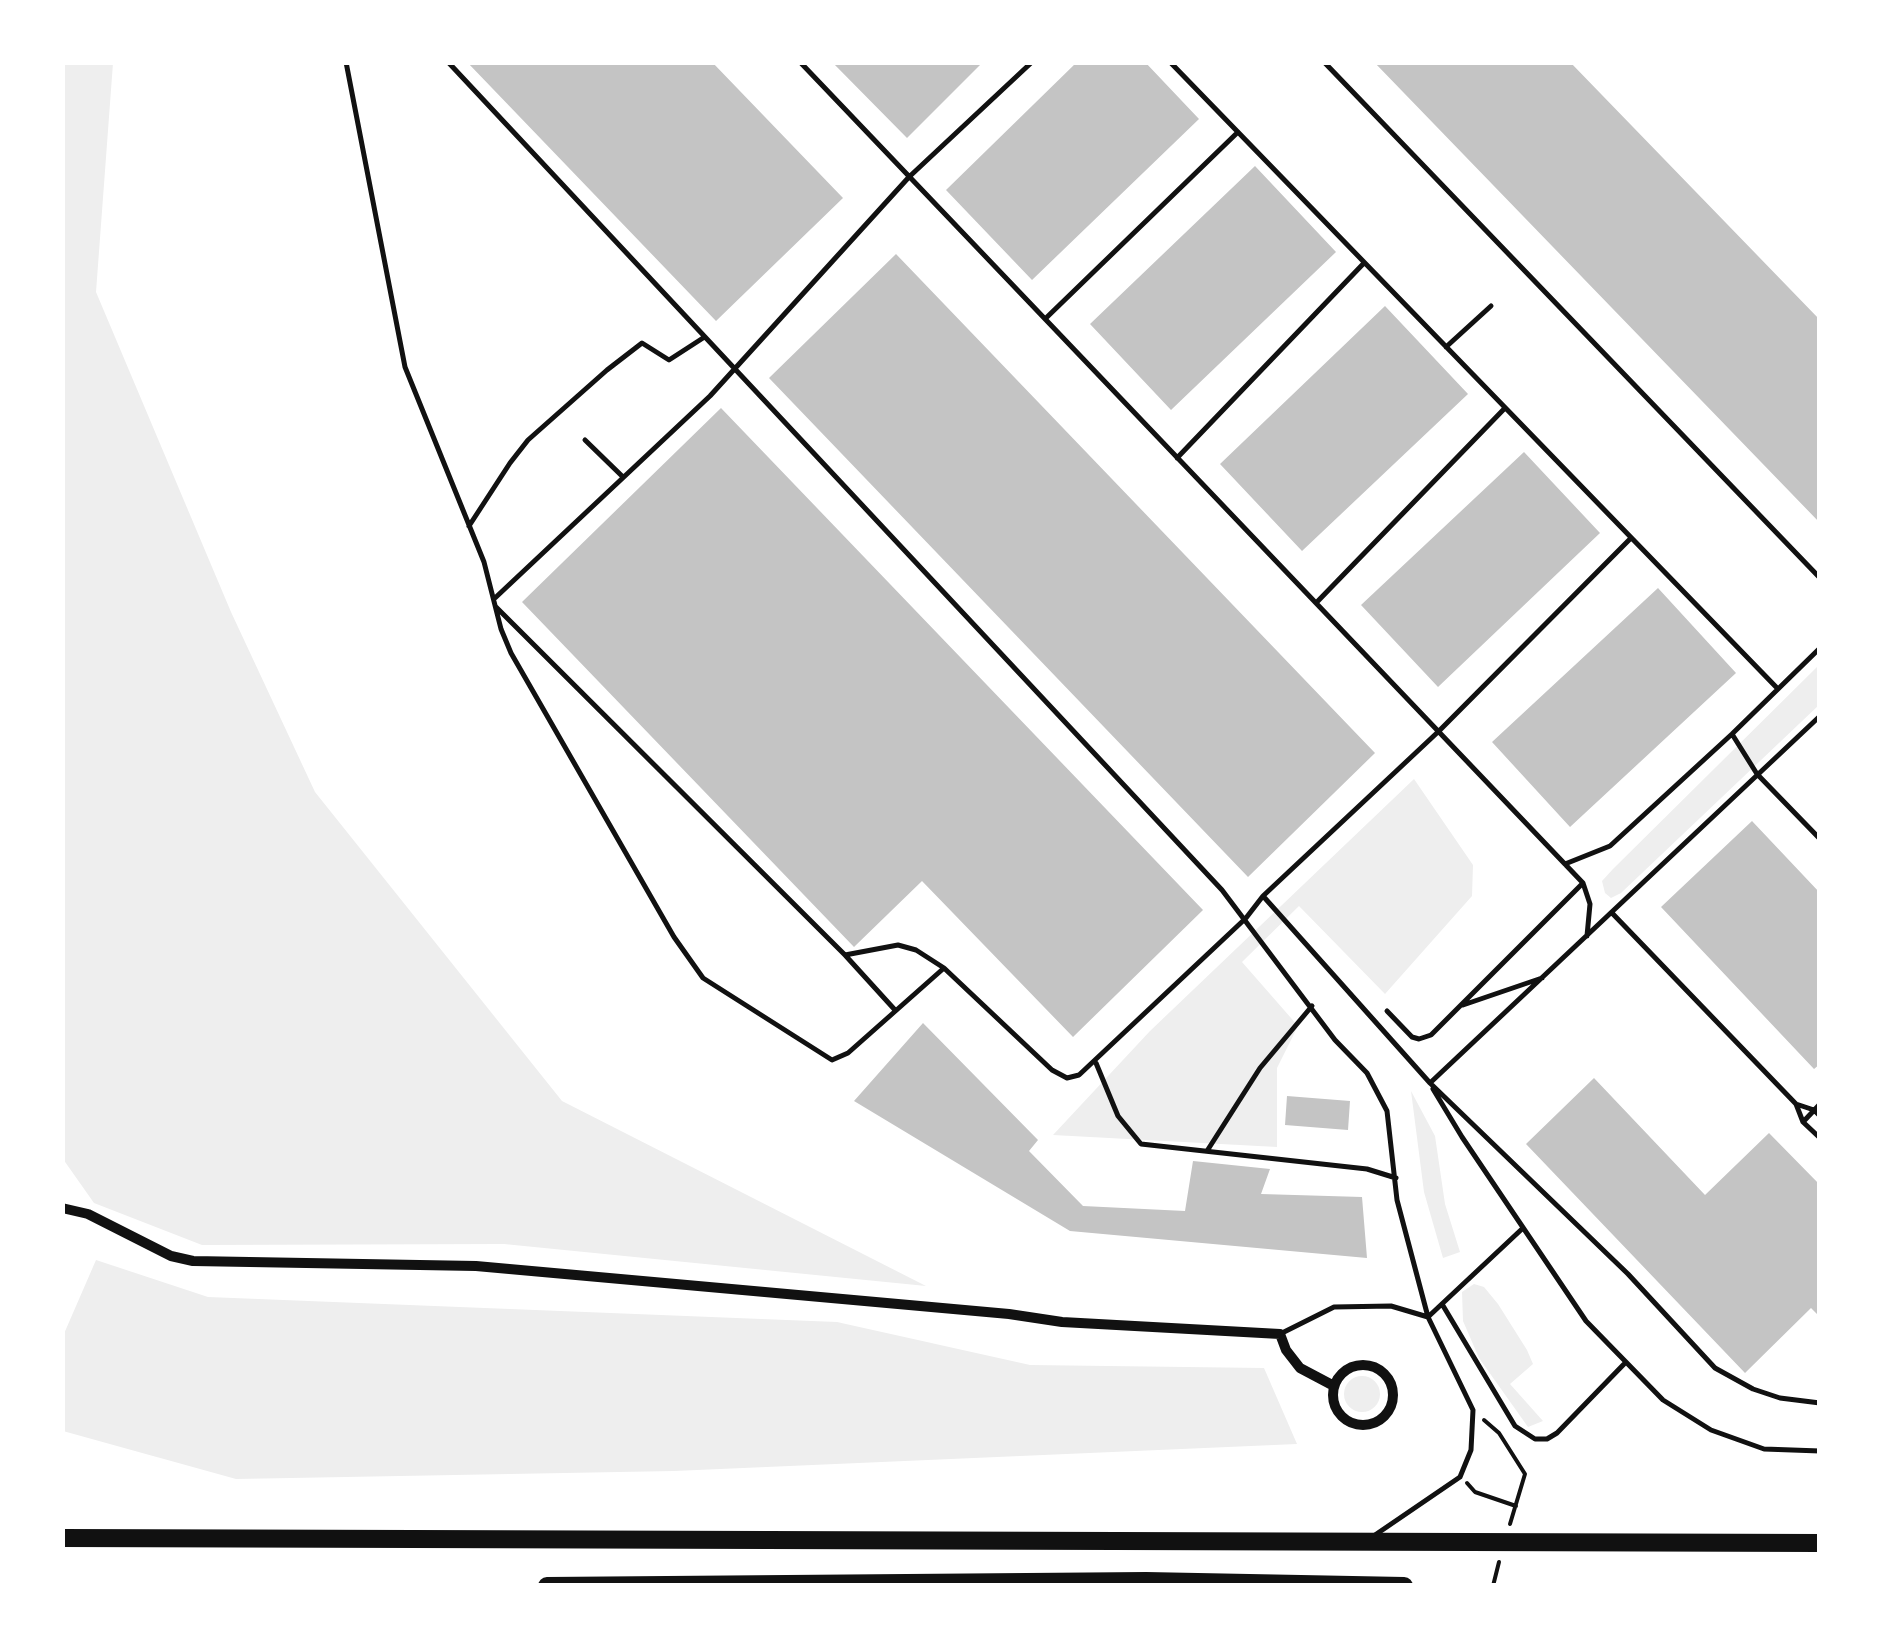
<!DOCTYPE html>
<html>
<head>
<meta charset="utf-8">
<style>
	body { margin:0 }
	#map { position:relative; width:1882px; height:1648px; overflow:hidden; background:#fff; font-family:Mulish,sans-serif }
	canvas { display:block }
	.frame { position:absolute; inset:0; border:65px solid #fff; pointer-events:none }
</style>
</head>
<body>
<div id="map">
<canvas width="1882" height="1648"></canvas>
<div class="frame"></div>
</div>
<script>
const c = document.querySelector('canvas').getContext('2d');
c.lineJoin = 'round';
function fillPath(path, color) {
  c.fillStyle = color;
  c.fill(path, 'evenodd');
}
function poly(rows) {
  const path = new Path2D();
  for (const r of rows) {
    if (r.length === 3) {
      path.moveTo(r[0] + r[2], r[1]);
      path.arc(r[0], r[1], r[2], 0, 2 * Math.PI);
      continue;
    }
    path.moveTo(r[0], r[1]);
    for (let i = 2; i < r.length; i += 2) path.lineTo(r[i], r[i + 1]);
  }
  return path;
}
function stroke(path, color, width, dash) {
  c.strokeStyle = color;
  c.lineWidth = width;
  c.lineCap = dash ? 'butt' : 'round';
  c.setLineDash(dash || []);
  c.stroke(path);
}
fillPath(poly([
	[62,63,113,63,96,292,231,612,315,792,562,1101,926,1286,504,1244,202,1245,94,1203,63,1159],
	[1819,665,1819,705,1621,893,1611,898,1605,893,1602,881,1613,869],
	[1414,779,1473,865,1472,896,1385,994,1299,906,1242,962,1298,1026,1277,1068,1277,1147,1053,1135,1150,1031],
	[1411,1091,1435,1136,1445,1204,1460,1252,1443,1258,1424,1192],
	[96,1260,208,1297,837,1322,1030,1365,1264,1368,1297,1444,674,1471,236,1479,63,1431,63,1336],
	[1474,1284,1484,1287,1498,1304,1527,1350,1533,1364,1510,1384,1543,1421,1528,1427,1479,1358,1463,1321,1462,1292],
	[1362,1394,18]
]), '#eee');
fillPath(poly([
	[467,62,712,62,843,198,716,321],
	[832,62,983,62,907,138],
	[1077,62,1145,62,1199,119,1032,280,946,190],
	[1374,62,1570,62,1820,320,1820,523],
	[1255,166,1336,252,1171,410,1090,324],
	[896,254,1375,753,1248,877,769,378],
	[1385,306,1468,394,1302,551,1220,464],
	[721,408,1203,910,1073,1037,922,881,854,947,522,602],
	[1524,452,1600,533,1438,687,1361,605],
	[1658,588,1736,673,1570,827,1492,742],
	[1752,821,1820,893,1820,1064,1814,1069,1661,907],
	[923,1023,1038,1140,1029,1151,1083,1206,1185,1211,1193,1161,1270,1169,1261,1194,1362,1197,1367,1258,1070,1231,854,1101],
	[1594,1078,1705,1195,1769,1133,1820,1185,1820,1317,1811,1308,1745,1373,1526,1144],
	[1287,1096,1350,1101,1348,1130,1285,1125]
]), '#c4c4c4');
stroke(poly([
	[1484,1420,1499,1433,1525,1474,1510,1524],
	[1467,1483,1475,1492,1516,1506],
	[1493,1586,1499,1562]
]), '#111', 4);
stroke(poly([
	[346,62,405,367,484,562,501,629,511,653,674,937,703,978,832,1060,848,1053,944,968,1052,1070,1067,1078,1079,1075,1246,918,1263,896,1439,731,1631,538],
	[448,62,1222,890,1335,1040,1367,1073,1387,1111,1397,1200,1428,1317,1473,1410,1471,1450,1460,1477,1375,1535],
	[800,62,1583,883,1590,904,1587,936],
	[1170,62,1778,689],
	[1324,62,1820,578],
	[1045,319,1238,132],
	[1446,347,1491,306],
	[585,440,623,477],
	[1177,458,1364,263],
	[469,526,510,463,528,440,607,370,642,343,669,360,703,338],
	[495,598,710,396,909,177,1032,62],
	[1316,603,1505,408],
	[496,607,845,955,895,1010],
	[1732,734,1757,774,1820,839],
	[1565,864,1610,846,1732,734,1820,648],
	[1263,896,1430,1083,1628,1274,1715,1368,1753,1389,1780,1398,1820,1403],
	[1612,913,1796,1104,1803,1122,1820,1138],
	[845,955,898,945,916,950,944,968],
	[1463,1005,1542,978],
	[1387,1011,1412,1037,1419,1039,1431,1035,1583,883],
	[1096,1063,1118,1116,1141,1144,1367,1169,1396,1178],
	[1430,1083,1820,716],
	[1433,1089,1462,1137,1586,1321,1663,1400,1711,1430,1764,1449,1820,1451],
	[1796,1104,1814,1110,1820,1116],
	[1803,1122,1820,1104],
	[1207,1151,1260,1068,1312,1006],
	[1442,1304,1515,1426,1535,1439,1547,1439,1557,1433,1626,1362],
	[1428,1317,1523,1228],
	[1280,1334,1334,1307,1391,1306,1428,1317]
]), '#111', 5);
stroke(poly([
	[62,1208,88,1214,171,1256,193,1261,476,1266,1009,1314,1062,1322,1280,1334,1286,1350,1300,1368,1334,1386],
	[1363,1395,30]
]), '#111', 10);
stroke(poly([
	[62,1538,1820,1543],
	[547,1586,1146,1581,1404,1586]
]), '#111', 18);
</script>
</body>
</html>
